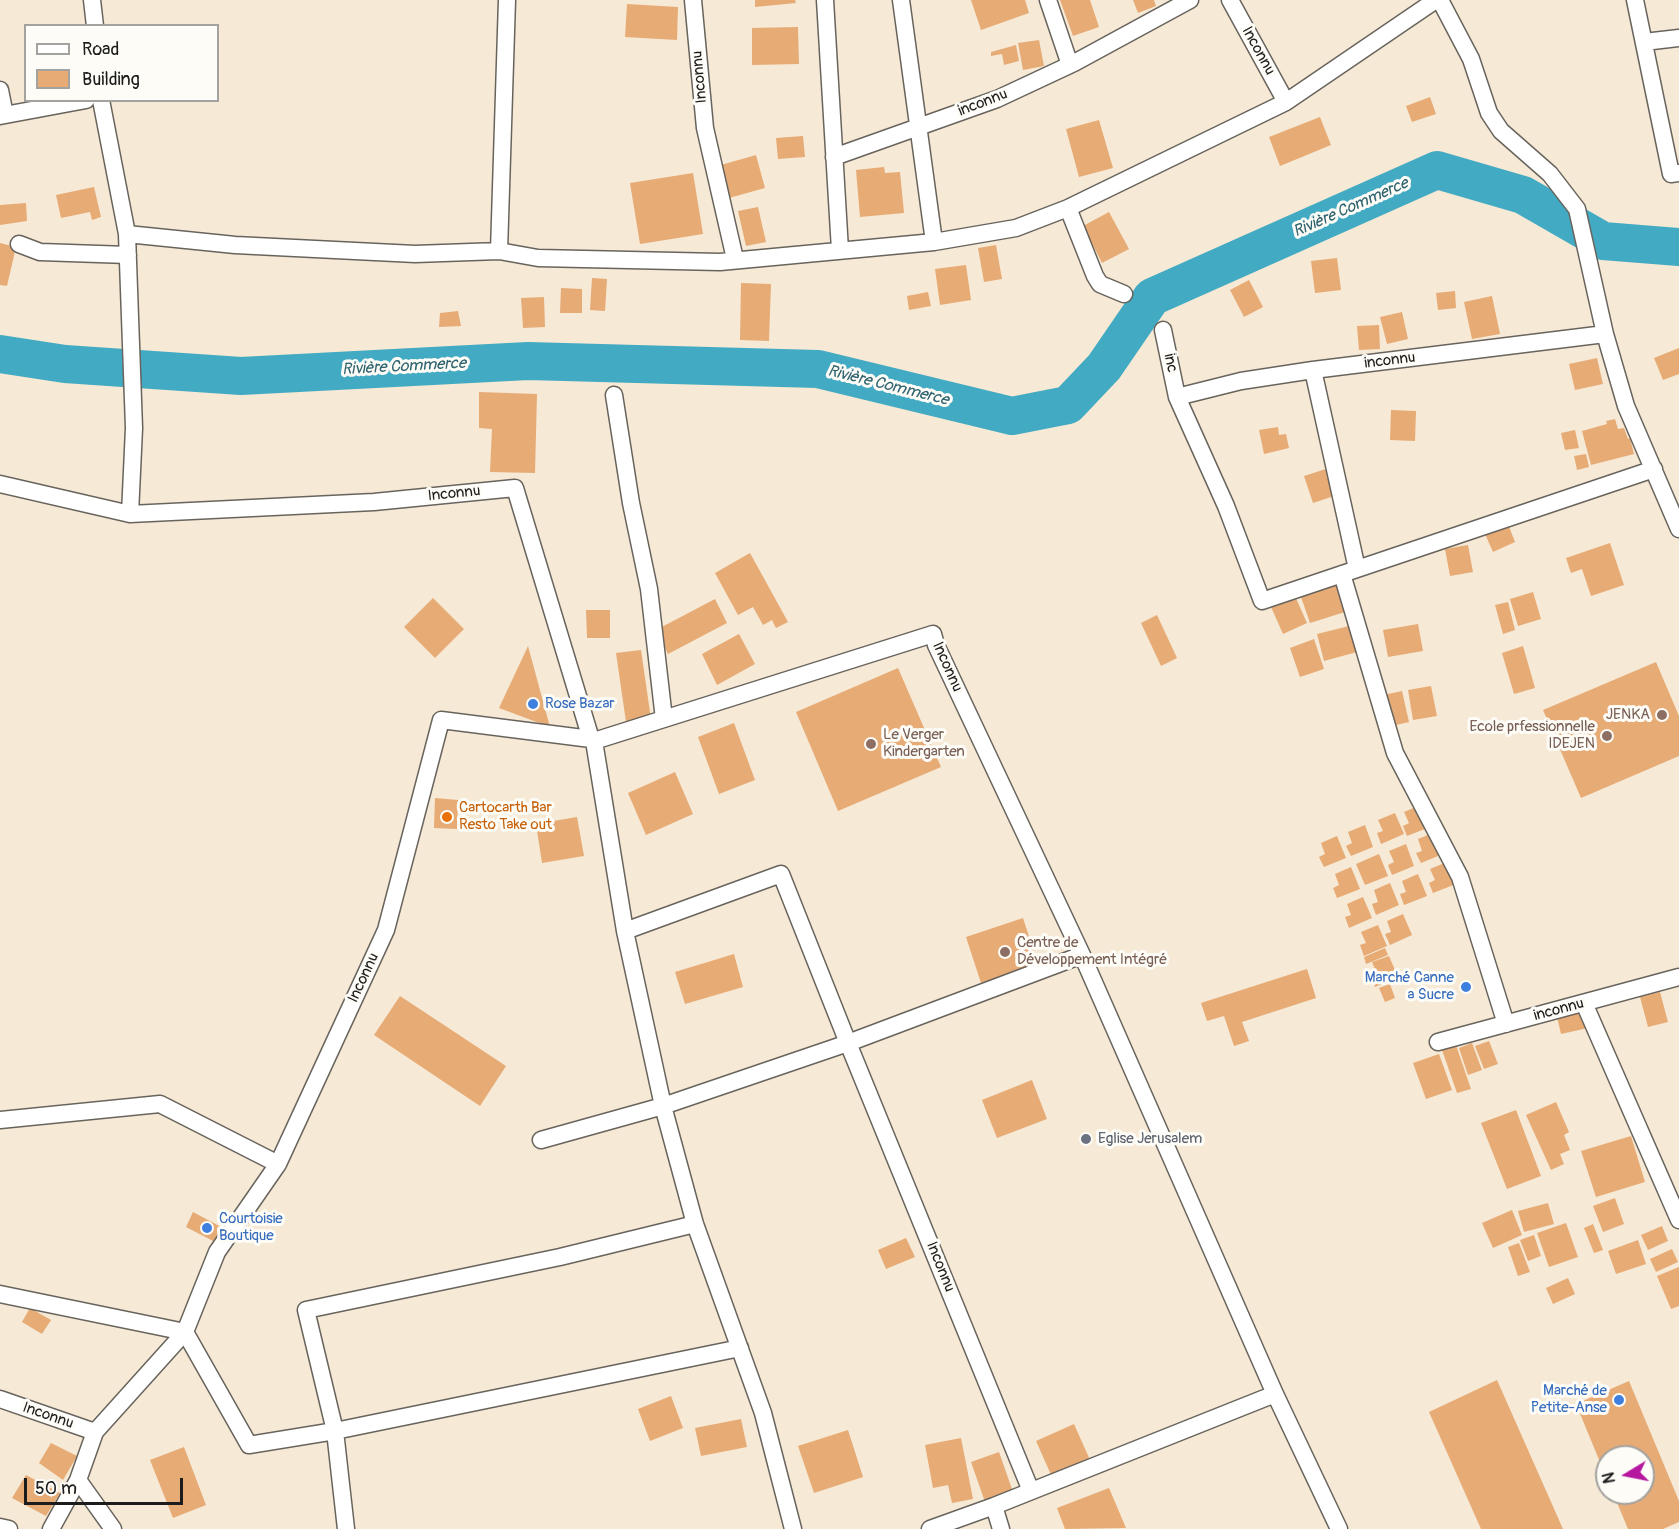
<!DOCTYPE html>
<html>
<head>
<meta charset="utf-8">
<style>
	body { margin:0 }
	#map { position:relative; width:1679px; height:1529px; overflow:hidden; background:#f6e9d5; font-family:Pangolin,sans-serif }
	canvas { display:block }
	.legend { position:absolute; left:24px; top:24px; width:195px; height:78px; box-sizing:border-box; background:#fdfcf7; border:2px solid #a3a29f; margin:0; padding:8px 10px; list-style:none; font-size:18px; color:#1c1c1c }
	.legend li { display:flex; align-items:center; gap:12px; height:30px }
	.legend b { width:30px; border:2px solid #a3a29f }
	.north { position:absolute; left:1595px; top:1445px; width:60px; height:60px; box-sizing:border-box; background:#fdfcf7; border:2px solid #a3a29f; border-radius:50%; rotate:260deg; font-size:16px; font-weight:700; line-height:24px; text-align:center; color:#1c1c1c }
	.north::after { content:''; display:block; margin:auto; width:21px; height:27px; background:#b5179e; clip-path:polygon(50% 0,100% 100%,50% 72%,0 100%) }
	.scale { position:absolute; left:24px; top:1478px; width:159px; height:27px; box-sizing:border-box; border:3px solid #1c1c1c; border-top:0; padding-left:8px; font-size:18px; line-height:21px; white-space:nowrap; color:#1c1c1c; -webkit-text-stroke:4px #fdfcf7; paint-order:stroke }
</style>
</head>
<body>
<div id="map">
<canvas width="1679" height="1529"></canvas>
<ul class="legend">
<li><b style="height:8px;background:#fff"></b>Road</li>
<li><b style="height:16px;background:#e7ab76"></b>Building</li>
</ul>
<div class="north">N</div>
<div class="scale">50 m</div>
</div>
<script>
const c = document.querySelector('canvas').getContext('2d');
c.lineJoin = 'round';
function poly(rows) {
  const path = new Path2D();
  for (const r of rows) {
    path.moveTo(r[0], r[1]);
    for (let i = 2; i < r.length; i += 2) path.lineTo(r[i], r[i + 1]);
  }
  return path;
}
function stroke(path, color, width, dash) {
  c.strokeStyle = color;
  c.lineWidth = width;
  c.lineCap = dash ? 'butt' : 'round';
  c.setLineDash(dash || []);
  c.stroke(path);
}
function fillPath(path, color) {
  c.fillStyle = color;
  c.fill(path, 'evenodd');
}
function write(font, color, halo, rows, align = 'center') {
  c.font = font + ' Pangolin,sans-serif';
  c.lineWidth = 6;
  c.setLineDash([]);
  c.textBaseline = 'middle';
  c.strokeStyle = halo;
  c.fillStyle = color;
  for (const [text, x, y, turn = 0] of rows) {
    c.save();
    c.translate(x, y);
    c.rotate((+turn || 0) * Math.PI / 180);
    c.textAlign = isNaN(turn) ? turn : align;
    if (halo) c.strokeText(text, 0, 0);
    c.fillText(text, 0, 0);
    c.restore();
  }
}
stroke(poly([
	[0,354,65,364,241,376,528,361,818,369,1012,416,1068,405,1104,367,1152,297,1437,170,1523,195,1603,241,1679,247]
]), '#42aac2', 38);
fillPath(poly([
	[755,0,795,0,796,3,755,7],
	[971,0,1025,0,1029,13,981,30],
	[1060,0,1090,0,1099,27,1073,36],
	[1133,0,1154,0,1156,6,1138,13],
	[627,4,678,7,677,40,625,37],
	[798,27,799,64,752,65,752,28],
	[1039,40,1044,66,1023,70,1018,43],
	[1016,45,1019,61,1004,65,1002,54,991,56,991,52],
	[1430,97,1436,114,1412,122,1406,106],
	[1320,117,1331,145,1280,166,1269,137],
	[1099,120,1113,168,1079,177,1066,129],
	[803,136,805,157,778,159,776,138],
	[756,155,765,188,729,198,721,165],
	[884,167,885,173,900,172,904,213,860,217,856,170],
	[693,173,703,234,640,244,630,183],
	[94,187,101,217,92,220,90,212,61,218,56,195],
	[26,203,27,221,0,225,0,205],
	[758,207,766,242,746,246,738,211],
	[1109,212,1129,249,1102,263,1083,226],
	[0,243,16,247,7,286,0,285],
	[996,245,1002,279,984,282,978,248],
	[1337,258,1341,290,1315,293,1311,261],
	[966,265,971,300,940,305,935,269],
	[592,278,607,279,605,311,590,310],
	[1249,280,1263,307,1244,317,1230,290],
	[741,283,771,284,769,341,740,340],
	[561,288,582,289,582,313,560,313],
	[1455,291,1456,308,1438,310,1436,293],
	[928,292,931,306,909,310,907,296],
	[1492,296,1500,334,1472,339,1464,302],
	[544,297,545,327,523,328,521,298],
	[458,311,461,326,439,327,440,313],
	[1402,312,1408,339,1387,344,1380,317],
	[1379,325,1380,349,1359,350,1357,326],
	[1679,348,1679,374,1663,380,1654,358],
	[1597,358,1603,384,1575,390,1569,364],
	[479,392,537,394,535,473,490,472,492,429,479,428],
	[1391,410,1416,411,1415,441,1390,440],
	[1615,419,1618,429,1624,428,1628,439,1630,438,1634,454,1591,465,1582,431,1607,424,1606,421],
	[1278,427,1279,435,1286,434,1289,448,1264,454,1259,430],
	[1575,430,1579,448,1565,450,1561,433],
	[1586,454,1589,467,1577,470,1574,456],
	[1329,468,1337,495,1313,503,1304,476],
	[1508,524,1515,542,1493,552,1485,534],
	[1610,543,1624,585,1591,596,1582,569,1571,573,1566,558],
	[1468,545,1473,572,1450,576,1445,549],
	[750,553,788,622,776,628,772,620,763,625,753,607,738,615,715,573],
	[1335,582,1345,612,1310,623,1300,594],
	[1533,592,1541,619,1518,626,1510,599],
	[1295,596,1307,623,1283,634,1271,607],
	[433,598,464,629,435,658,404,627],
	[715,599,727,623,668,654,656,630],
	[1508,602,1515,630,1503,634,1495,605],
	[586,610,610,610,610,638,587,638],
	[1157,615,1177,658,1161,666,1141,623],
	[1418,624,1423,651,1388,657,1383,630],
	[1349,626,1357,652,1324,661,1317,634],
	[739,634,755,664,717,685,702,654],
	[1314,639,1324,669,1300,677,1290,648],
	[528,646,550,727,499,708],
	[1523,646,1535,688,1514,694,1502,653],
	[641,650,651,719,626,722,616,653],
	[1656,662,1679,716,1679,756,1581,798,1543,710],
	[898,668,941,767,838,811,796,712],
	[1431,686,1437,716,1413,720,1408,690],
	[1402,691,1409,722,1387,727,1379,696],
	[734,723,755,780,719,794,698,737],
	[675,772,693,814,646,835,628,793],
	[435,798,458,800,457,829,434,828],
	[1421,805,1430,827,1407,836,1403,826,1409,823,1404,812],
	[1395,813,1404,834,1381,844,1377,833,1383,831,1378,820],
	[577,817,584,856,542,863,536,824],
	[1365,825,1373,847,1351,856,1346,846,1352,843,1348,832],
	[1435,832,1443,854,1421,863,1416,853,1422,851,1418,839],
	[1337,836,1346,858,1324,867,1319,857,1325,854,1321,843],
	[1406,844,1414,866,1392,875,1388,865,1394,862,1389,851],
	[1379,854,1388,876,1365,885,1356,864],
	[1447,862,1456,884,1433,893,1429,883,1435,880,1430,869],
	[1351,867,1360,889,1337,898,1333,888,1339,885,1335,874],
	[1418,874,1427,896,1404,905,1400,894,1406,892,1402,881],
	[1390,883,1399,905,1376,915,1372,904,1378,902,1374,890],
	[1363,897,1372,918,1349,928,1345,917,1351,915,1347,904],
	[1403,914,1412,935,1390,945,1385,934,1391,932,1387,921],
	[1023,918,1038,964,981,983,966,937],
	[1378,925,1387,946,1364,956,1360,945,1366,943,1361,932],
	[1385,948,1388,955,1366,964,1364,957],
	[734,954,743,987,685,1004,675,972],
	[1389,956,1398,977,1375,987,1371,976,1377,974,1372,962],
	[1307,969,1316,998,1242,1022,1249,1041,1234,1046,1224,1016,1207,1021,1201,1003],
	[1390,984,1395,998,1385,1002,1379,988],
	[1660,992,1668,1022,1648,1027,1640,997],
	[400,996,506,1066,480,1106,374,1035],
	[1584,1010,1588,1028,1561,1034,1557,1017],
	[1489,1041,1498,1064,1484,1069,1475,1046],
	[1472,1043,1482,1070,1468,1075,1459,1048],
	[1456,1045,1471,1089,1457,1093,1442,1050],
	[1439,1054,1452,1090,1426,1099,1413,1063],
	[1032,1080,1047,1119,997,1138,982,1100],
	[1556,1102,1569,1132,1564,1135,1570,1150,1560,1154,1564,1164,1551,1170,1526,1115],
	[1516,1110,1541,1176,1507,1189,1481,1123],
	[1631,1136,1645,1182,1596,1197,1581,1151],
	[1615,1198,1624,1224,1603,1232,1593,1206],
	[1548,1203,1554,1224,1524,1232,1518,1211],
	[1512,1210,1522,1235,1493,1248,1482,1223],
	[193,1212,223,1228,215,1242,186,1227],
	[1566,1223,1578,1257,1549,1267,1537,1233],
	[1593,1224,1603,1250,1594,1253,1584,1228],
	[1662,1226,1668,1241,1648,1250,1641,1235],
	[1534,1235,1541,1256,1528,1261,1520,1240],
	[906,1238,915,1257,886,1269,878,1250],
	[1638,1240,1646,1264,1616,1274,1608,1251],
	[1519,1243,1530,1272,1518,1276,1508,1247],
	[1672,1249,1678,1262,1656,1272,1650,1259],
	[1679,1267,1679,1306,1671,1309,1657,1276],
	[1568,1278,1575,1294,1553,1304,1546,1288],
	[30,1308,51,1320,42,1334,22,1322],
	[1497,1380,1563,1529,1481,1529,1429,1412],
	[1629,1381,1679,1501,1679,1522,1663,1529,1628,1529,1613,1493,1643,1493,1643,1457,1607,1457,1607,1479,1576,1404],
	[671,1396,683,1428,650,1441,638,1409],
	[741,1419,747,1447,701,1456,695,1428],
	[1074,1424,1090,1460,1052,1477,1036,1441],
	[848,1430,863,1477,814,1493,798,1446],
	[961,1438,973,1499,952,1503,948,1485,933,1488,925,1445],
	[51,1443,77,1456,63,1480,39,1463],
	[184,1447,206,1505,173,1518,150,1460],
	[999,1452,1013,1492,985,1502,971,1462],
	[26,1475,60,1493,46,1516,12,1498],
	[1109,1488,1126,1528,1065,1529,1057,1508]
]), '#e7ab76');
const minor = poly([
	[92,0,95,26],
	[693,0,705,128,735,259],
	[825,0,840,250],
	[901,0,934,242],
	[1048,0,1070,65],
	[1230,0,1286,102],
	[1440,0,1471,59,1489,113,1501,131,1550,174,1577,209,1605,334,1626,406,1679,529],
	[1635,0,1671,174,1679,173],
	[1644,42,1679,38],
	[0,90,5,115],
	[101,100,127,234,235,245,415,254,499,251,538,258,720,262,934,242,1016,228,1068,208,1286,102,1436,0],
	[0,116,86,100],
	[834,157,997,99,1074,63,1190,0],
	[1068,208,1095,276,1100,284,1124,294],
	[127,234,134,428,130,514],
	[19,244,40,252,128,255],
	[499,251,507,0],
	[1163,330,1177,397,1226,506,1262,601,1654,469],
	[1313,370,1357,569],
	[614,395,631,503,649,589,664,719],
	[1177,397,1241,381,1313,370,1605,334],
	[0,484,130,514,374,502,515,488,591,739,441,720,386,930,278,1164,217,1252,185,1332,95,1432,78,1480,51,1529],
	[1342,574,1395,753,1460,877,1506,1024],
	[591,739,594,741,933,634,936,645,1082,955,1275,1394,1339,1529],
	[594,741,625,931,663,1106,695,1224,763,1413,793,1529],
	[625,931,781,874,848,1043,1031,1491],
	[1584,1003,1679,1220],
	[1438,1042,1679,977],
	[0,1120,160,1104,278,1164],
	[541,1140,663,1106,848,1043,1082,955],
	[0,1294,185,1332,249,1445,335,1431,740,1348],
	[0,1399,95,1432],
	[78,1480,113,1529],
	[994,1506,1001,1529],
	[0,1527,9,1529],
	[346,1529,335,1431,306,1310,560,1257,695,1224],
	[930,1529,994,1506,1275,1394]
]);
stroke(minor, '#68645d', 19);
stroke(minor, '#fff', 16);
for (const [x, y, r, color] of [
	[533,704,6,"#3f7fe0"],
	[1662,715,6,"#8d6e63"],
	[1607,736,6,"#8d6e63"],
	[871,744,6,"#8d6e63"],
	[447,817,6,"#e8710a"],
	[1005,952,6,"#8d6e63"],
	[1466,987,6,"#3f7fe0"],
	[1086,1139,6,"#6b7280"],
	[207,1228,6,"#3f7fe0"],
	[1619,1400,6,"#3f7fe0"]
]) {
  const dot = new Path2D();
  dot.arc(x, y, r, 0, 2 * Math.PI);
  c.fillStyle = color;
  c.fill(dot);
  stroke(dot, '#fdfcf7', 2);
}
write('15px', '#1c1c1c', '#fdfcf7', [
	["Inconnu",1258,51,61],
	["Inconnu",700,77,-95],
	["inconnu",983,103,-21],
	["inconnu",1390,361,-7],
	["inc",1170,363,78],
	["Inconnu",454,494,-6],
	["Inconnu",947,667,66],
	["Inconnu",364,978,-65],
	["inconnu",1559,1010,-15],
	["Inconnu",940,1267,68],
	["Inconnu",48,1416,19]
]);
write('15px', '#366cbe', '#fdfcf7', [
	["Rose Bazar",545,704],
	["Marché Canne",1454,978,"right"],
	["a Sucre",1454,995,"right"],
	["Courtoisie",219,1219],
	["Boutique",219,1236],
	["Marché de",1607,1391,"right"],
	["Petite-Anse",1607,1408,"right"]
], 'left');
write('15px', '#785e54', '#fdfcf7', [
	["JENKA",1650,715],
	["Ecole prfessionnelle",1595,727],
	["IDEJEN",1595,744],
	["Le Verger",883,735,"left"],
	["Kindergarten",883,752,"left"],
	["Centre de",1017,943,"left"],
	["Développement Intégré",1017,960,"left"]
], 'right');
write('15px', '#c56008', '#fdfcf7', [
	["Cartocarth Bar",459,808],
	["Resto Take out",459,825]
], 'left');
write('15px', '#5b616d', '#fdfcf7', [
	["Eglise Jerusalem",1098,1139]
], 'left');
write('italic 16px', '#2f636f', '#fdfcf7', [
	["Rivière Commerce",1351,208,-24],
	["Rivière Commerce",404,367,-3],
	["Rivière Commerce",888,386,14]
]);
</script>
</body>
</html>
